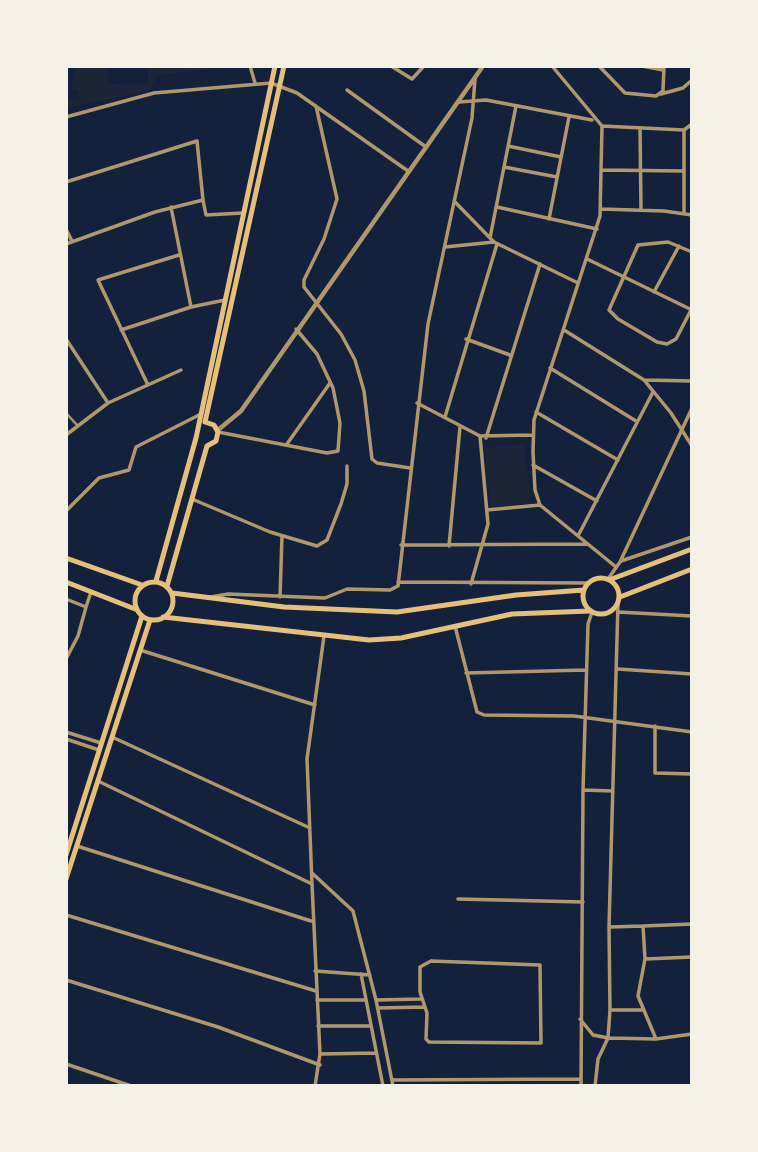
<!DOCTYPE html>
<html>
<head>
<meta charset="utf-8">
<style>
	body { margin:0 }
	#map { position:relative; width:758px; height:1152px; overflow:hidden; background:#14213d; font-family:Ubuntu,sans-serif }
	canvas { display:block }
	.frame { position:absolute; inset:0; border:68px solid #f6f1e7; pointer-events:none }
</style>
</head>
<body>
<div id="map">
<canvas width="758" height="1152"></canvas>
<div class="frame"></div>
</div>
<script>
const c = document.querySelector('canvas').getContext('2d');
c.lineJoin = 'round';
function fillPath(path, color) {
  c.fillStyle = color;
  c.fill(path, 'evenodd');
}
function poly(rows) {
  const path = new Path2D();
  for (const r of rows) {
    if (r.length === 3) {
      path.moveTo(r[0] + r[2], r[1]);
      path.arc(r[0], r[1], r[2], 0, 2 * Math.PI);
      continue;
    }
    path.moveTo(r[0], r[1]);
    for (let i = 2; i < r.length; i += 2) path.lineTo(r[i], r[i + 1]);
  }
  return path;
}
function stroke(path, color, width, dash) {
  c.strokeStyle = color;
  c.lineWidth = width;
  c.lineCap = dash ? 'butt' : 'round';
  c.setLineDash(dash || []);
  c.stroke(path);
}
fillPath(poly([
	[66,67,67,66,229,67,158,75,148,92,67,108,67,99,78,99,79,90,72,89,74,69],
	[107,67,148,67,148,83,109,84],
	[524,444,531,503,490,508,485,448]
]), '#1d2539');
stroke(poly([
	[66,413,77,425]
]), '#b1986c', 2.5);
stroke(poly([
	[250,66,255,83],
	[391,66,412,79,424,66],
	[552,66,602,126,684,130],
	[599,66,625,93,656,96,663,91,664,66],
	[642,66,663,70],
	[347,90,426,147],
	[661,94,683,88,692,80],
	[459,102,486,100,592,120],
	[316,106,337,199,324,239,304,280,304,287,341,334,355,360,364,391,372,459,377,463,410,468],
	[66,117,154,93,271,83,297,93,408,171],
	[602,126,600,216,534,420,533,452,535,490,540,505,616,567],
	[640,128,641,210],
	[684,130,684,212],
	[684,130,692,124],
	[508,146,561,157],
	[504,167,557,177],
	[601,170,684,171],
	[66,182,197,141,203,200],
	[454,201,494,242,578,283],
	[171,207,191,307],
	[497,207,597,229],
	[601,209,664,211,692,215],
	[549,219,569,117],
	[66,229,72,241],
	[490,238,516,106],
	[66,244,155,212,203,200,206,215,243,213],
	[445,247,494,242],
	[587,259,692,310],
	[654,292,679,246],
	[691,310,676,339,667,344,657,342,618,319,609,310,638,245,668,242,692,252],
	[121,330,191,307,225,300],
	[564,330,644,380,692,381],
	[66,339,108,403],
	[466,339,510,355],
	[550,368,636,421],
	[644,380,671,413,692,446],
	[147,383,98,280,179,255],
	[417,403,480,436,532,435],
	[536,412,618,460],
	[445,417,497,244],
	[218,432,327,453,338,451,340,423,333,388,317,354,296,329],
	[66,435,108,403,181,370],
	[486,438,540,264],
	[287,444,330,383],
	[533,465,597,501],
	[192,499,270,532,317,546,327,540,341,504,347,484,347,466],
	[487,510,540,505],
	[66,511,99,478,129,470,136,447,201,414],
	[579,534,653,392],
	[401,545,588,544],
	[449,546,460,427],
	[621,561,692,537],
	[608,579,620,562,692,408],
	[398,582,589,583],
	[471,584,488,524,480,436],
	[211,597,228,594,325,598,347,589,390,590,398,586,428,324,472,118,475,79],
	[280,597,282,536],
	[66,599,86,607,78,636,66,659],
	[86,607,91,592],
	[618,612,692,616],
	[455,626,477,712,484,715,574,716,692,732],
	[140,650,315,705],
	[618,669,692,674],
	[466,673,586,670],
	[655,726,655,773,692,774],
	[66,732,101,743],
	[112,737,310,828],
	[66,739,99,750],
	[98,781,312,884,307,759,324,636],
	[583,790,612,791],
	[77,846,311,921],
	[312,873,353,911,376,1000,393,1086],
	[312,884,320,1054,315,1086],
	[458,899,583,902],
	[66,915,316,991],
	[692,924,643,926,645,959,692,957],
	[610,927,643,926],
	[645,959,638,996,656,1039],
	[431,961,540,965,541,1043,429,1042,426,1039,427,1013,420,992,420,967,431,961],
	[315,971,370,975],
	[361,974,383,1086],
	[66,980,218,1027,320,1065],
	[317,1000,365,1000],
	[376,1000,421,999],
	[378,1008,425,1007],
	[610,1010,642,1010],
	[580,1019,593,1035,608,1038,656,1039,692,1034],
	[318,1026,370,1026],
	[320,1054,376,1053],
	[66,1064,131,1086],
	[392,1080,581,1079],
	[581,1086,583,790,588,624,592,612],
	[595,1086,598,1059,608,1038,610,1010,609,927,618,603]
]), '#b1986c', 3.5);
stroke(poly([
	[218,430,241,411,483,66]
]), '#b1986c', 4.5);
stroke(poly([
	[205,422,284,66],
	[205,422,214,425,218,432,216,441,207,446],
	[66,558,142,585],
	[601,596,18],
	[609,580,692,549],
	[156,581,196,438,275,66],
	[154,601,19],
	[66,582,135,609],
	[167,586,207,446],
	[172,593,284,607,397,612,516,595,584,590],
	[620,597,692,569],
	[163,617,369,640,401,638,512,614,590,611],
	[66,855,142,616],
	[66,879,150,620]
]), '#e5c07b', 5);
</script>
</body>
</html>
